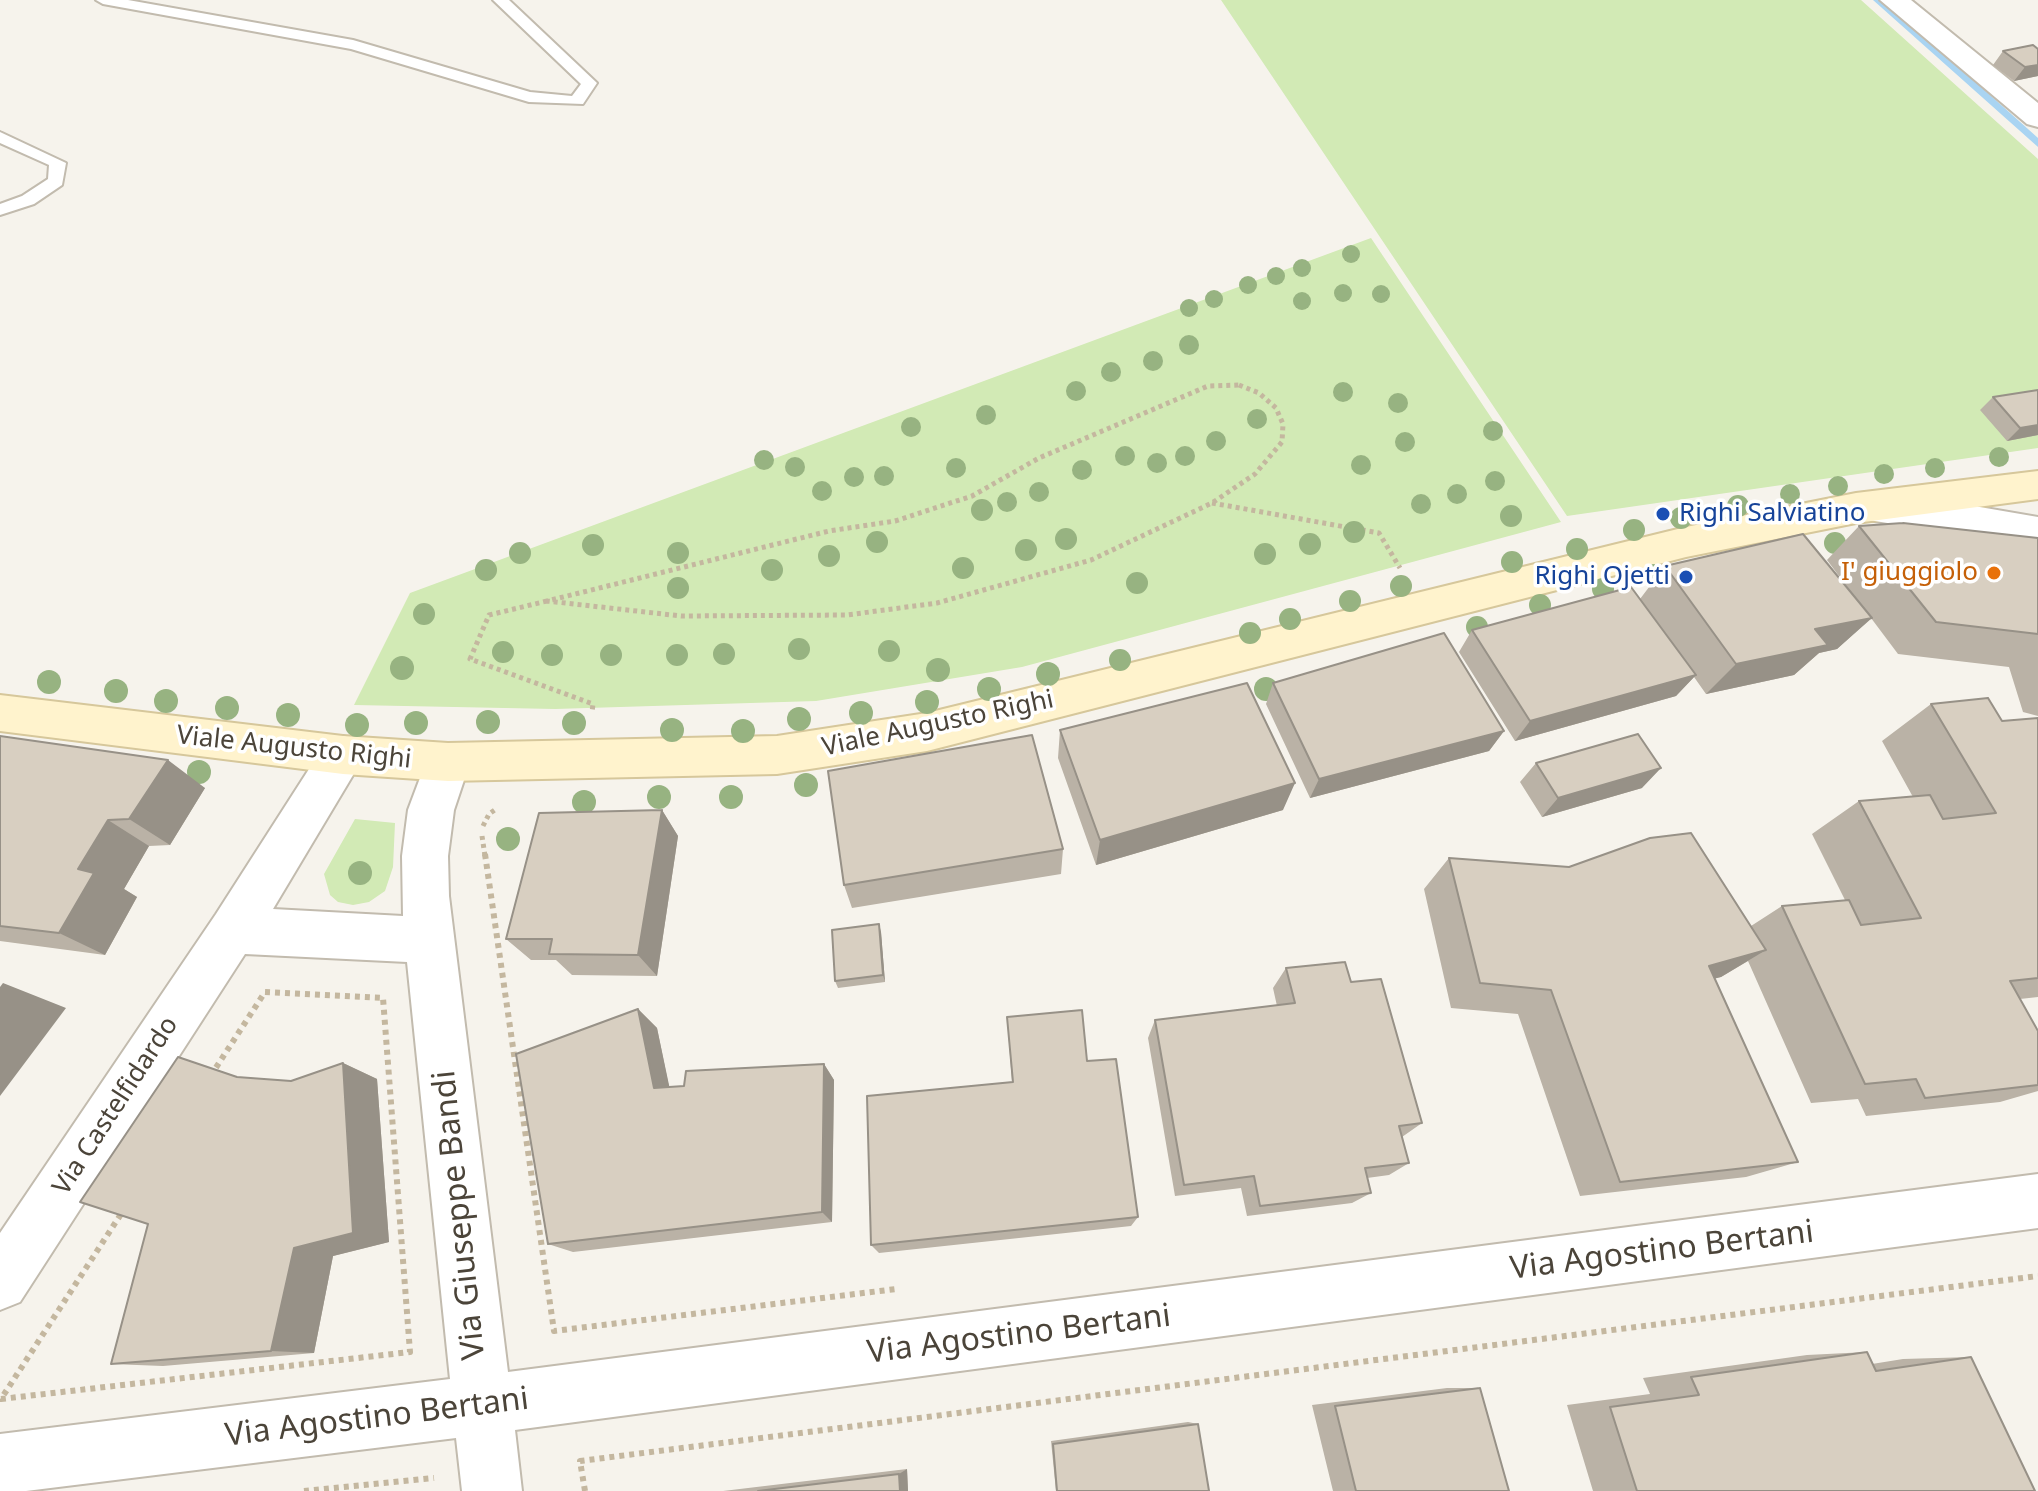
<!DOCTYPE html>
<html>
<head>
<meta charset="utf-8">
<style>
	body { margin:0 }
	canvas { display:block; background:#f6f3ec }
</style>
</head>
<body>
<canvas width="2038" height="1491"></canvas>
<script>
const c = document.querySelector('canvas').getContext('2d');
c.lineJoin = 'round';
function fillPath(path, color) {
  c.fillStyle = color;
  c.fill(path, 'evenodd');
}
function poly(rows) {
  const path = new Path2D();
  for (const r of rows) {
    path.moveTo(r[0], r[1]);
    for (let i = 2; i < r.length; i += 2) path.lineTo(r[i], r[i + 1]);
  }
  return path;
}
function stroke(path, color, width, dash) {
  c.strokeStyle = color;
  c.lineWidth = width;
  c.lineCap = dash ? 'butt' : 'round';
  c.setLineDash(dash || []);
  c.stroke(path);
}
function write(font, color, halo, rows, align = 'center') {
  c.font = font + ' "Noto Sans",sans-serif';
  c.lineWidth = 7;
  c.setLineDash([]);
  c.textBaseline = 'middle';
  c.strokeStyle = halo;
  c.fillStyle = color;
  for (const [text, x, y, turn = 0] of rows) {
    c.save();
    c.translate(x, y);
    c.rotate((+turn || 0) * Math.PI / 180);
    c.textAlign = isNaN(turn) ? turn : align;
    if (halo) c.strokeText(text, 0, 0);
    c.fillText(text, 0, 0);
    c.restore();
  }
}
fillPath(poly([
	[1221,0,1861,0,2038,159,2038,448,1567,516],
	[1371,238,1561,522,1022,667,816,701,555,709,354,705,410,593],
	[355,819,395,823,393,867,385,891,369,902,353,905,338,902,330,895,324,874]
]), '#d2eab5');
fillPath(poly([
	[1873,0,1884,0,2038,138,2038,147,1873,0]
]), '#a9d4f2');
const service = poly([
	[96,0,128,0,353,40,530,92,572,96,581,84,493,0,509,0,597,83,583,104,529,102,351,49,103,4,96,0],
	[0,132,66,163,62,185,34,204,0,215,0,204,22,196,48,179,49,165,0,143,0,132]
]);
const minor = poly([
	[1880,0,1911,0,2038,103,2038,127,2027,124,1880,0],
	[1870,493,1904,494,2038,517,2038,547,1856,518,1851,508,1856,498,1870,493],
	[343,736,359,741,365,755,273,909,403,916,402,856,408,810,426,762,432,748,448,743,464,748,470,762,454,810,448,856,449,896,508,1372,2038,1174,2038,1228,515,1430,522,1491,462,1491,456,1438,26,1491,0,1491,0,1434,450,1379,407,962,245,954,20,1302,0,1310,0,1233,216,914,327,741,343,736]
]);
const secondary = poly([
	[2038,471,2038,499,1856,523,1686,557,927,751,777,774,448,781,343,774,0,731,0,695,343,736,448,743,777,736,927,713,1686,527,1856,493,2038,471]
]);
stroke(service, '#c2bbae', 4);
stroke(minor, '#c2bbae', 4);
stroke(secondary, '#d6c79b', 4);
stroke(poly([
	[1239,385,1259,393,1276,408,1283,424,1282,442,1255,474,1212,503,1091,560,937,603,847,615,681,616,547,601,829,531,895,521,972,496,1039,458,1208,386,1239,385],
	[1212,503,1379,533,1400,568],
	[547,601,489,615,470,659,593,704,592,712],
	[483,826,489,814,496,809],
	[482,836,485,856]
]), '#c4b79f', 5, [4, 4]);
stroke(poly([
	[485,854,554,1331,896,1289],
	[265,992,383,998,410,1352,1,1399,265,992],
	[304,1491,434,1478],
	[585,1491,580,1461,2038,1276]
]), '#c4b79f', 6, [5, 5]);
fillPath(service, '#fff');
fillPath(minor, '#fff');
fillPath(secondary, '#fff3cd');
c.fillStyle = '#97b381';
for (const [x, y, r] of [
	[1351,254,9],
	[1302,268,9],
	[1276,276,9],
	[1248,285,9],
	[1343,293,9],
	[1381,294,9],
	[1214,299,9],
	[1302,301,9],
	[1189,308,9],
	[1189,345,10],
	[1153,361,10],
	[1111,372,10],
	[1076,391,10],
	[1343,392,10],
	[1398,403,10],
	[986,415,10],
	[1257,419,10],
	[911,427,10],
	[1493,431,10],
	[1216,441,10],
	[1405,442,10],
	[1125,456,10],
	[1185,456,10],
	[1999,457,10],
	[764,460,10],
	[1157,463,10],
	[1361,465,10],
	[795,467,10],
	[956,468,10],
	[1935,468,10],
	[1082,470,10],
	[1884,474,10],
	[884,476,10],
	[854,477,10],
	[1495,481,10],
	[1838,486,10],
	[822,491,10],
	[1039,492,10],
	[1457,494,10],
	[1790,494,10],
	[1007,502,10],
	[1421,504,10],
	[1738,506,11],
	[982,510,11],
	[1511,516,11],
	[1681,518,11],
	[1634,530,11],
	[1354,532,11],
	[1066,539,11],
	[877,542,11],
	[1835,543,11],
	[1310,544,11],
	[593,545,11],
	[1577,549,11],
	[1026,550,11],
	[520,553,11],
	[678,553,11],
	[1265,554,11],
	[829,556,11],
	[1512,562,11],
	[963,568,11],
	[486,570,11],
	[772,570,11],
	[1654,575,11],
	[1137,583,11],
	[1401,586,11],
	[678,588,11],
	[1603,589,11],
	[1350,601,11],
	[1540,605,11],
	[424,614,11],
	[1290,619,11],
	[1477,627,11],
	[1250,633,11],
	[799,649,11],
	[889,651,11],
	[503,652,11],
	[724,654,11],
	[552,655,11],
	[611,655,11],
	[677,655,11],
	[1120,660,11],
	[402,668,12],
	[938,670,12],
	[1048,674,12],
	[49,682,12],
	[989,689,12],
	[1266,689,12],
	[116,691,12],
	[166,701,12],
	[927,702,12],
	[227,708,12],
	[861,713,12],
	[288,715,12],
	[799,719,12],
	[488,722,12],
	[416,723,12],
	[574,723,12],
	[357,725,12],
	[672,730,12],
	[743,731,12],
	[199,772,12],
	[806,785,12],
	[659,797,12],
	[731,797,12],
	[584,802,12],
	[508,839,12],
	[360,873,12]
]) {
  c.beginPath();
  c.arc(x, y, r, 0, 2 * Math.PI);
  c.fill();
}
fillPath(poly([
	[2003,51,2038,76,2014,81,1993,65],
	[2038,390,2038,435,2007,441,1980,410,1993,397],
	[1859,526,2038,538,2038,716,2023,712,2009,667,1898,654,1871,618,1837,649,1819,653,1794,675,1706,694,1694,677,1676,696,1515,741,1459,652,1472,630,1640,599,1665,566,1860,604,1827,560],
	[1273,683,1504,731,1489,751,1310,798,1266,704],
	[1931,704,2002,721,2038,718,2038,997,2020,999,2038,1031,2038,1091,2000,1102,1866,1116,1858,1099,1811,1103,1748,961,1721,977,1715,978,1798,1162,1746,1177,1580,1196,1518,1014,1451,1008,1424,889,1449,858,1751,926,1782,906,1845,900,1812,834,1859,801,1913,797,1882,741],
	[1060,730,1283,810,1096,865,1058,758],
	[0,736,205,788,170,845,149,846,124,889,137,897,105,955,0,941],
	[1536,763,1642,788,1542,817,1520,782],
	[662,810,678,836,657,976,572,975,556,960,531,960,506,939],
	[1063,849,1061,874,852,908,844,885],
	[881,932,885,982,838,988,835,981],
	[1286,968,1351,982,1422,1123,1402,1137,1409,1163,1389,1175,1367,1178,1371,1193,1352,1203,1247,1216,1241,1188,1175,1196,1148,1038,1155,1020,1277,1006,1273,988],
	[638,1009,657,1028,669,1087,684,1086,824,1064,834,1080,832,1222,573,1252,548,1244],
	[1007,1017,1087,1061,1138,1217,1131,1226,879,1253,871,1245,1012,1082],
	[343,1063,377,1079,389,1242,333,1256,314,1353,163,1366,111,1364,237,1077,291,1081],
	[1867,1352,1872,1364,1903,1359,1971,1357,2035,1491,1593,1491,1567,1405,1650,1394,1643,1378,1807,1355],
	[1447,1388,1480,1388,1509,1491,1333,1491,1312,1405],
	[1188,1422,1198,1424,1209,1491,1056,1491,1051,1441],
	[907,1469,908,1491,723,1491]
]), '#bab2a6');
fillPath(poly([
	[2038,65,2038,76,2014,81,2025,67],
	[2038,425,2038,435,2007,441,2020,428],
	[1872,618,1837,649,1819,653,1794,675,1706,694,1736,664,1815,629],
	[1696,675,1676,696,1515,741,1530,721],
	[1504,731,1489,751,1310,798,1319,779],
	[168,760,205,788,170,845,129,819],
	[1661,768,1642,788,1542,817,1558,798],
	[1295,783,1283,810,1096,865,1100,840],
	[662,810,678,836,657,976,638,955],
	[108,820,149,846,124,889,137,897,105,955,59,933,78,869],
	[879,924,881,932,885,982,883,975],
	[1766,950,1721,977,1667,991,1709,966],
	[3,983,66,1008,0,1096,0,987],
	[638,1009,657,1028,673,1104,654,1088],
	[343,1063,377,1079,389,1242,333,1256,314,1353,271,1351,294,1248],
	[824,1064,834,1080,832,1222,822,1212],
	[907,1469,908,1491,900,1491,899,1474]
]), '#979187');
const building = poly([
	[2033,45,2038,49,2038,65,2025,67,2003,51,2033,45],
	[2038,390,2038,425,2020,428,1993,397,2038,390],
	[1903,523,2038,538,2038,634,1936,622,1859,526,1903,523],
	[1803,534,1872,618,1815,629,1828,645,1736,664,1665,566,1803,534],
	[1631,587,1696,675,1530,721,1472,630,1631,587],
	[1444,633,1504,731,1319,779,1273,683,1444,633],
	[1247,683,1295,783,1100,840,1060,730,1247,683],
	[1988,698,2002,721,2038,718,2038,978,2010,981,2038,1031,2038,1085,1925,1098,1916,1079,1865,1084,1782,906,1849,900,1861,925,1921,918,1859,801,1930,795,1943,819,1996,813,1931,704,1988,698],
	[1638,734,1661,768,1558,798,1536,763,1638,734],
	[1032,735,1063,849,844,885,828,771,1032,735],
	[0,736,168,760,129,819,108,820,78,869,94,873,59,933,0,926,0,736],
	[662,810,638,955,549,954,552,939,506,939,539,813,662,810],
	[1691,833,1766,950,1709,966,1798,1162,1620,1182,1551,990,1480,983,1449,858,1569,867,1650,838,1691,833],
	[879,924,883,975,835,981,832,930,879,924],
	[1345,962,1351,982,1381,979,1422,1123,1399,1126,1409,1163,1365,1168,1371,1193,1260,1206,1254,1176,1184,1185,1155,1020,1295,1003,1286,968,1345,962],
	[638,1009,654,1088,684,1086,686,1071,824,1064,822,1212,548,1244,516,1054,638,1009],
	[1082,1010,1087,1061,1116,1059,1138,1217,871,1245,867,1096,1013,1082,1007,1017,1082,1010],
	[178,1057,237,1077,291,1081,343,1063,353,1233,294,1248,271,1351,111,1364,148,1224,80,1202,178,1057],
	[1867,1352,1876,1371,1971,1357,2035,1491,1637,1491,1610,1407,1699,1395,1691,1377,1867,1352],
	[1480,1388,1509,1491,1356,1491,1335,1406,1480,1388],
	[1198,1424,1209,1491,1057,1491,1053,1444,1198,1424],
	[899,1474,900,1491,758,1491,899,1474]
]);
fillPath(building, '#d8cfc1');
stroke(building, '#979187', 2);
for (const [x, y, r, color] of [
	[1663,514,8,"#1a4fb4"],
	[1994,573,8,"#e8710a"],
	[1686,577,8,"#1a4fb4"]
]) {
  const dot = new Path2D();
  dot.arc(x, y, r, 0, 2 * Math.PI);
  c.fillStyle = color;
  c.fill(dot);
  stroke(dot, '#fff', 3);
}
write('26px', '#164399', '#fff', [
	["Righi Salviatino",1679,514],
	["Righi Ojetti",1670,577,"right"]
], 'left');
write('26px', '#c56008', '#fff', [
	["I' giuggiolo",1978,573]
], 'right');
write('26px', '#4b4439', '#fff', [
	["Viale Augusto Righi",938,724,-12],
	["Viale Augusto Righi",294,748,6],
	["Via Castelfidardo",116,1106,-57]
]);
write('32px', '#4b4439', '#fff', [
	["Via Giuseppe Bandi",460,1215,-96],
	["Via Agostino Bertani",1662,1251,-7],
	["Via Agostino Bertani",1019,1335,-7],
	["Via Agostino Bertani",377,1418,-7]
]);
</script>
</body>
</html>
